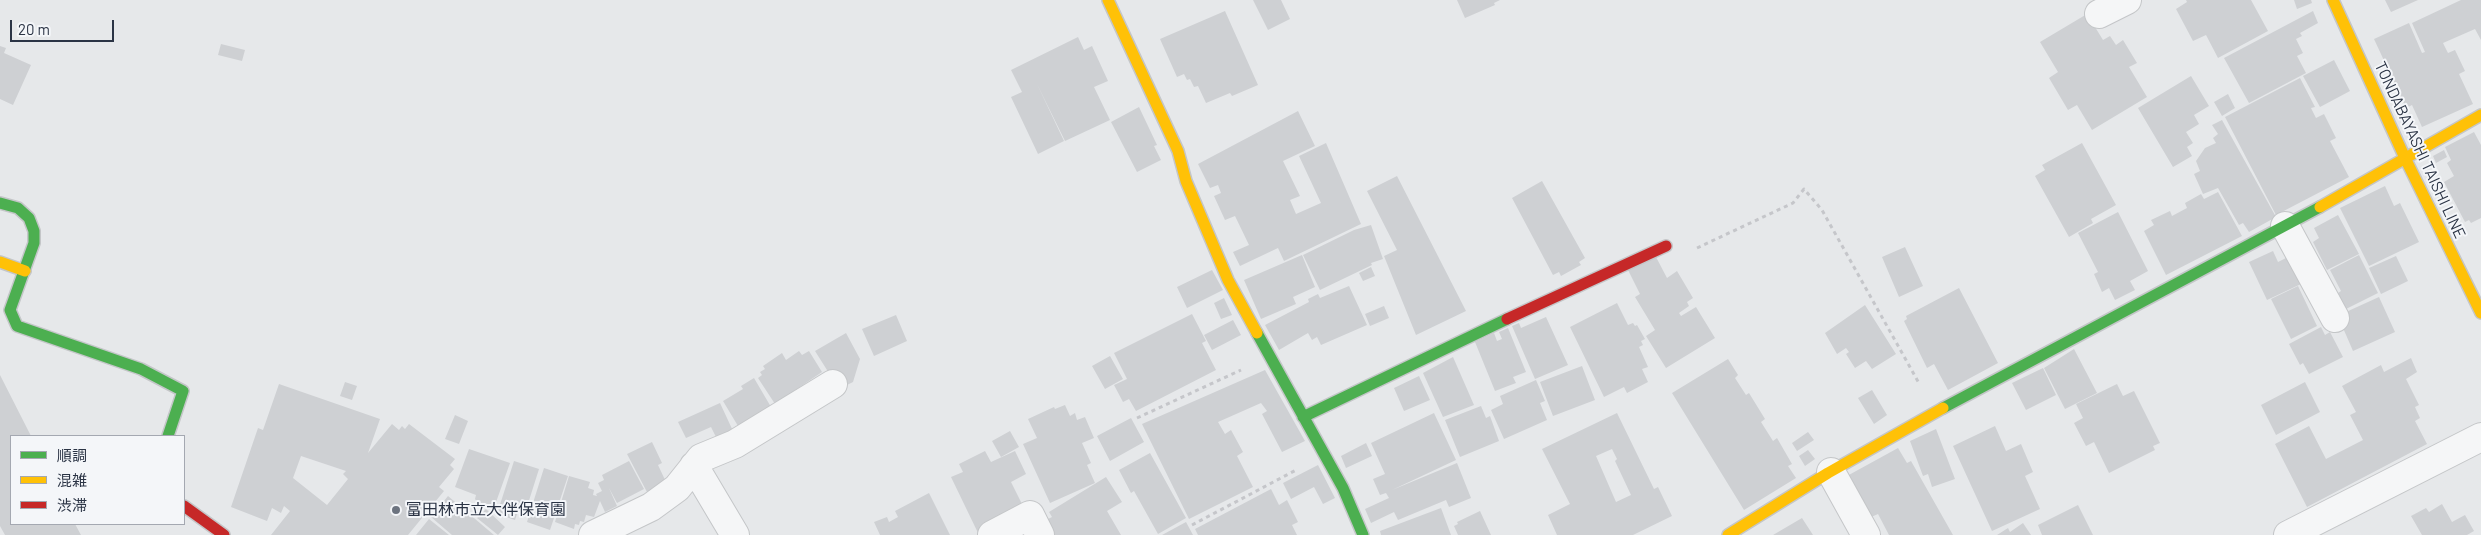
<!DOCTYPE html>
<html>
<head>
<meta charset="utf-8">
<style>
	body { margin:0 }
	#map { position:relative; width:2481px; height:535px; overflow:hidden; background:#e6e8ea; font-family:Barlow,"Noto Sans JP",sans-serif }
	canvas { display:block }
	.legend { position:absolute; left:10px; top:435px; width:175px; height:90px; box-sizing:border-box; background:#f4f6f9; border:1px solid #a4a8b1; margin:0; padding:6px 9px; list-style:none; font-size:15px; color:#2b3445 }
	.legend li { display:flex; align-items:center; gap:10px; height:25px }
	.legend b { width:25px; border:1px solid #a4a8b1 }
	.scale { position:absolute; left:10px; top:20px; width:104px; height:22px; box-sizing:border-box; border:2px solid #2b3445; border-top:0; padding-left:6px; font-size:15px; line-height:18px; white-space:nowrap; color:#2b3445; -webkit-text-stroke:4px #f4f6f9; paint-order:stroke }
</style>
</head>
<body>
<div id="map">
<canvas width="2481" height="535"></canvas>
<ul class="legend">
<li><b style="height:6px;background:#4caf50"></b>順調</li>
<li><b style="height:6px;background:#ffc107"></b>混雑</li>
<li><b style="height:6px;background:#c62828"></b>渋滞</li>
</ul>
<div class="scale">20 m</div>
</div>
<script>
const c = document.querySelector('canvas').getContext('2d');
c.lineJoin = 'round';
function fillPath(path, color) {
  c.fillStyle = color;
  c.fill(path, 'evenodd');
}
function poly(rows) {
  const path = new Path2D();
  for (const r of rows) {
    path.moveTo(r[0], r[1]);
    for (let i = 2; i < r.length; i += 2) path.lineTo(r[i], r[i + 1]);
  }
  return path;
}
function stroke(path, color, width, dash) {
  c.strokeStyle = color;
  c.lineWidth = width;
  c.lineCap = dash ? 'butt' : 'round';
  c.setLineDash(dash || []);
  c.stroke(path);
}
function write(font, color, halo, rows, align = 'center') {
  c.font = font + ' Barlow,"Noto Sans JP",sans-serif';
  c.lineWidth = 4;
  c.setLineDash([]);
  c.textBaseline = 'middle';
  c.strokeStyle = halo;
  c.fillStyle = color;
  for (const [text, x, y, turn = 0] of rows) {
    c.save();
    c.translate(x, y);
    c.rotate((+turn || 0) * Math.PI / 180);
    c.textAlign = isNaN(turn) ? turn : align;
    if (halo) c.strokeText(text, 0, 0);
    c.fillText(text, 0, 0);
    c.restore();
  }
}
fillPath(poly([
	[1253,0,1281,0,1290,19,1268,30],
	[1457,0,1500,0,1494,3,1495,5,1465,18],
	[2186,0,2251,0,2268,31,2218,58,2206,35,2193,41,2176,9,2187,2],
	[2294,0,2311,0,2312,3,2297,9],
	[2385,0,2418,0,2391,12],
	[2461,0,2481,0,2481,40,2475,29,2443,43,2448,53,2455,50,2465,71,2459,74,2473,104,2422,127,2412,105,2406,108,2374,39,2409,23,2422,53,2425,52,2412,23],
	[1225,11,1258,85,1232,96,1230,93,1206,103,1198,86,1194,87,1190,79,1187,80,1184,74,1177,77,1160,39],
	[2313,11,2318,23,2300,33,2302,36,2296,39,2303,53,2297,56,2306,73,2249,103,2224,58],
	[2087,14,2103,40,2110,36,2116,45,2123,40,2137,63,2129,67,2147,97,2092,130,2077,105,2068,110,2049,78,2058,72,2040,42],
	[1078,37,1084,50,1092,46,1108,81,1094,87,1110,120,1065,141,1037,84,1064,141,1038,154,1011,97,1022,92,1011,70],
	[221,44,245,50,242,61,218,55],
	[0,46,6,48,4,53,31,65,13,105,0,99],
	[2334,60,2350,91,2320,107,2303,76],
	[2191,76,2209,106,2194,115,2199,124,2186,132,2193,143,2187,147,2192,156,2173,167,2138,108],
	[2300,78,2315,107,2311,108,2316,118,2324,114,2336,138,2330,141,2349,177,2276,215,2225,117],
	[2228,94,2235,108,2222,116,2214,102],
	[1139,107,1157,145,1154,146,1161,160,1137,172,1111,122],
	[1298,111,1315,146,1283,161,1300,196,1290,200,1296,214,1321,203,1299,156,1326,143,1361,224,1284,261,1278,248,1240,266,1233,252,1249,245,1235,216,1225,220,1214,196,1221,193,1218,185,1210,188,1198,164],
	[2222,120,2276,217,2249,232,2243,223,2239,225,2218,188,2203,194,2194,174,2200,171,2196,161,2205,148,2216,143,2213,138,2218,134,2212,125],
	[2474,132,2481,145,2481,218,2471,223,2469,220,2465,222,2444,182,2454,176,2447,163,2451,160,2445,147],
	[2082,143,2116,205,2091,219,2093,223,2069,237,2035,176,2045,170,2042,165],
	[2444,150,2447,157,2436,163,2433,156],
	[1397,176,1466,311,1416,335,1384,256,1397,250,1367,191],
	[1542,181,1585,258,1579,262,1581,265,1561,276,1559,272,1553,275,1512,198],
	[2385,186,2394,206,2400,203,2419,242,2369,266,2340,208],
	[2218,192,2242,236,2166,275,2144,231,2154,225,2151,220,2170,211,2172,216,2187,208,2185,203,2201,194,2204,199],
	[2118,212,2148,271,2130,281,2135,290,2115,300,2109,288,2102,292,2094,274,2098,272,2078,233],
	[2338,215,2359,254,2327,270,2313,242,2319,238,2314,228],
	[1371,225,1383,259,1371,263,1372,265,1320,290,1303,255,1354,230],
	[1905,247,1923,286,1899,297,1882,257],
	[2273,251,2278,262,2288,257,2301,284,2267,300,2249,262],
	[1302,255,1315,287,1293,297,1296,304,1261,319,1244,280],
	[2359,255,2378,293,2346,309,2338,293,2341,291,2330,270],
	[2396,256,2408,281,2381,294,2369,268],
	[1656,257,1667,278,1677,271,1693,298,1687,302,1689,306,1679,313,1681,316,1696,307,1715,338,1666,368,1646,336,1655,330,1635,297,1640,294,1628,270],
	[1371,267,1375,276,1363,281,1359,273],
	[1212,270,1223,290,1187,308,1177,287],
	[1349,286,1367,325,1321,345,1317,337,1312,340,1308,333,1279,350,1265,325,1309,302,1308,299,1318,294,1320,298],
	[2298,286,2317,326,2291,339,2271,299],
	[1959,288,1998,363,1948,390,1934,364,1927,368,1904,321,1907,319,1906,316],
	[2379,297,2395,332,2353,351,2340,321,2346,312],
	[1224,298,1232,315,1221,319,1214,303],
	[1617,303,1628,325,1633,323,1635,326,1637,325,1645,339,1641,341,1643,345,1639,347,1648,367,1642,369,1648,382,1627,393,1624,387,1604,397,1570,327],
	[1865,305,1896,354,1872,369,1866,361,1855,368,1846,354,1849,352,1846,348,1837,354,1825,333],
	[1384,306,1389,318,1370,326,1365,314],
	[1192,314,1206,341,1202,343,1216,370,1136,411,1129,399,1123,402,1114,385,1127,379,1114,353],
	[896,315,907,341,874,356,862,329],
	[1546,317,1568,365,1535,379,1512,326,1519,323,1521,328],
	[1233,320,1241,335,1212,350,1204,335],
	[2321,327,2325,335,2330,332,2343,357,2309,374,2303,363,2300,365,2289,344],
	[1508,328,1526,372,1513,377,1516,383,1495,391,1475,342,1494,333,1497,341,1502,339,1499,332],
	[846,333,860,359,853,382,839,389,815,351],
	[2074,349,2097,393,2065,409,2044,368],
	[799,351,802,355,809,351,822,372,775,404,758,378,762,375,760,372,765,369,763,366,782,353,786,360],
	[1110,356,1123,379,1105,389,1092,366],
	[1453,357,1474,405,1443,417,1423,373],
	[2411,358,2417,372,2406,379,2419,405,2415,407,2420,418,2415,421,2427,444,2307,507,2275,444,2309,426,2326,459,2363,440,2350,415,2356,412,2342,386,2381,365,2384,372],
	[1728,359,1738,375,1735,378,1746,395,1749,393,1765,419,1761,422,1773,441,1777,438,1792,464,1788,466,1796,478,1744,510,1672,393],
	[1582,366,1595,400,1553,416,1540,382],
	[2043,368,2056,395,2026,410,2012,383],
	[1265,370,1305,441,1282,452,1262,414,1267,411,1261,403,1218,422,1225,434,1231,430,1243,452,1237,456,1253,487,1189,519,1142,424],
	[0,375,31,436,11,436,11,524,75,524,81,535,5,535,0,526],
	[1419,376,1430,400,1404,411,1394,388],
	[754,378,771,407,738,426,723,401,743,389,741,386],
	[1536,380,1545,401,1540,403,1547,420,1504,439,1491,410,1503,404,1500,396],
	[345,382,357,386,352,400,340,396],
	[2305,382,2320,412,2276,435,2261,405],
	[279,384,380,419,368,453,392,424,399,430,402,426,405,429,409,424,455,459,450,465,454,469,439,487,444,491,408,535,271,535,290,511,284,506,281,513,272,508,267,521,231,507,258,428,263,430],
	[301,456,346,471,343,474,348,479,327,505,293,478],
	[2117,384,2123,396,2134,391,2160,443,2153,446,2155,450,2109,473,2094,442,2086,446,2074,423,2083,418,2076,404],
	[1872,390,1887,415,1874,424,1858,398],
	[720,403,733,431,717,439,711,427,686,438,678,422],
	[1065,405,1070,416,1075,413,1077,420,1085,417,1094,438,1082,443,1091,463,1087,465,1095,483,1050,503,1023,444,1037,438,1028,419,1054,407,1055,409],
	[1481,406,1486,418,1490,416,1499,441,1460,457,1445,420],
	[1434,413,1456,460,1392,490,1457,463,1471,498,1449,507,1446,500,1398,520,1394,512,1371,523,1365,509,1389,498,1386,493,1380,495,1373,479,1385,474,1371,443],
	[1617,413,1654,489,1658,487,1672,516,1633,535,1557,535,1548,515,1570,504,1542,449],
	[1612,449,1617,459,1615,461,1631,495,1616,502,1596,456],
	[455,415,468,421,459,444,445,439],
	[1131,418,1144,442,1110,461,1097,436],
	[1995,426,2006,451,2021,444,2033,472,2025,476,2040,509,1992,531,1953,446],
	[1936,429,1955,479,1932,487,1928,474,1923,476,1910,441],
	[1010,431,1019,447,1001,457,992,441],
	[1808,432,1814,440,1797,451,1792,443],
	[652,442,662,463,658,465,666,482,647,492,627,454],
	[1366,443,1372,456,1346,468,1341,456],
	[1898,448,1907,463,1911,461,1953,535,1889,535,1878,514,1869,518,1847,476],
	[469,449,510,463,495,505,491,509,480,506,475,499,476,495,455,487],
	[1808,450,1815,459,1805,466,1799,456],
	[985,451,991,462,1015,451,1026,474,1011,482,1026,512,979,535,951,477,963,472,959,464],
	[1150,453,1186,518,1158,534,1134,491,1131,493,1119,470],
	[514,461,539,469,526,510,519,508,515,520,497,514],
	[629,461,644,489,617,503,609,488,617,506,605,512,600,501,594,517,586,515,584,522,580,521,579,525,575,524,574,529,555,522,569,476,590,482,588,488,594,490,593,495,597,496,596,494,602,491,598,483,604,480,602,475],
	[1318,465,1335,498,1323,504,1314,487,1291,499,1283,483],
	[544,468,568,476,550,530,527,522],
	[1106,477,1122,502,1107,511,1121,535,1053,535,1044,521,1052,517,1049,512],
	[1271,489,1279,505,1287,500,1298,522,1292,525,1297,535,1198,535,1195,529],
	[929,493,950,535,880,535,874,522,887,517,889,522,898,517,895,511],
	[448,496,494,535,452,535,431,517],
	[2442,504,2452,522,2465,515,2474,531,2467,535,2422,535,2411,516,2426,508,2429,512],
	[2078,505,2093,535,2042,535,2038,525],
	[1441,508,1451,535,1381,535,1380,531],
	[486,509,505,527,498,535,477,518],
	[1480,511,1491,535,1458,535,1454,526,1458,524,1457,522],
	[1802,518,1813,535,1773,535],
	[429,519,449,535,416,535],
	[1186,522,1193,535,1162,535],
	[2023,523,2031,535,1997,535,2008,528,2010,532]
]), '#ced0d3');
const street = poly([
	[2099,14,2127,0],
	[2285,226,2335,318],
	[694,466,735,535],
	[1831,472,1866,535],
	[593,535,651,507,677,488,701,458,735,444,833,384],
	[992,535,1030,515,1040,535],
	[2288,535,2481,437]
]);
const fast = poly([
	[0,203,18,208,29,218,34,231,34,243,10,310,17,326,141,369,183,391,168,436],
	[1257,333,1343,488,1363,535],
	[1943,408,2320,207],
	[1303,417,1507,319]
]);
const slow = poly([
	[1108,0,1178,151,1186,181,1228,280,1257,333],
	[2333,0,2405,158,2481,313],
	[2320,207,2481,115],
	[0,262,25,271],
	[1728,535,1828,473,1943,408]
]);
const jam = poly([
	[1507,319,1666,246],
	[184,506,224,535]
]);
stroke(street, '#c4c6c8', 30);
stroke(fast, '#c4c6c8', 14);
stroke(slow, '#c4c6c8', 14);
stroke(jam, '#c4c6c8', 14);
stroke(poly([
	[1697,248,1793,203,1804,189,1822,210,1920,385],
	[1137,418,1241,370],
	[1192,525,1298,469]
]), '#c5c6ca', 3, [4, 4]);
stroke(street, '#f5f6f7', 28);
stroke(fast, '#4caf50', 11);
stroke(slow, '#ffc107', 11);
stroke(jam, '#c62828', 11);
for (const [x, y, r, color] of [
	[396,510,5,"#6c737f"]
]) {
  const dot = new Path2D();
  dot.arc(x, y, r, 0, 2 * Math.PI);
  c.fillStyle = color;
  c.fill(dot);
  stroke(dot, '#f4f6f9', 2);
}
write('16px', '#2b3445', '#f4f6f9', [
	["TONDABAYASHI TAISHI LINE",2420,150,65]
]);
write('16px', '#2b3445', '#f4f6f9', [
	["富田林市立大伴保育園",406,510]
], 'left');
</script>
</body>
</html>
